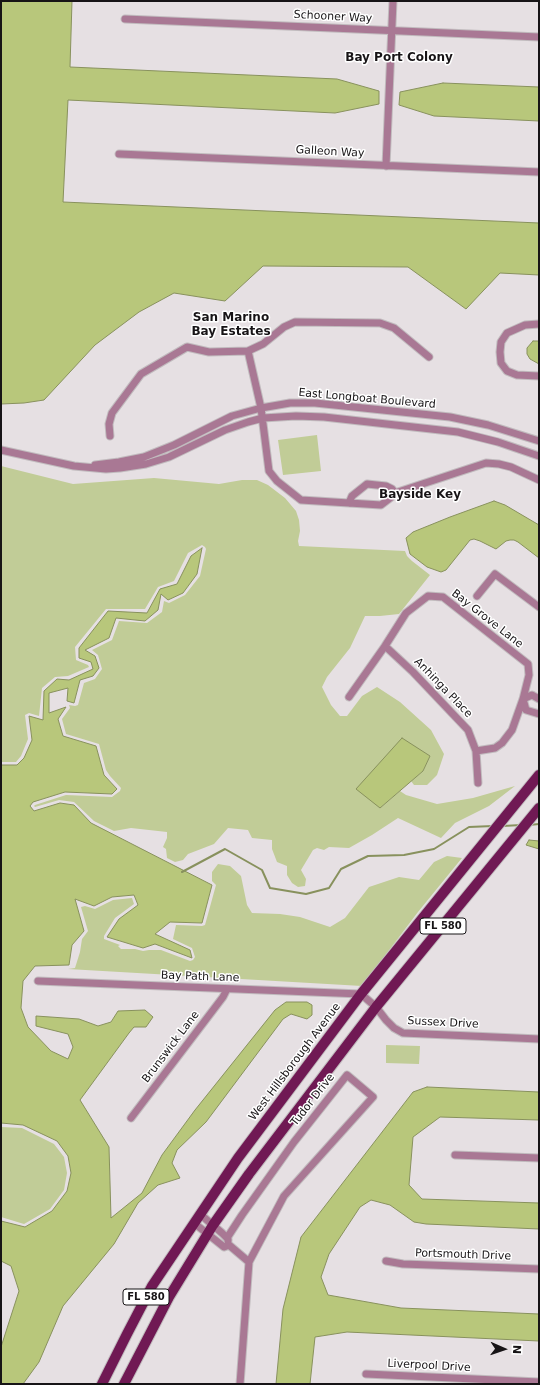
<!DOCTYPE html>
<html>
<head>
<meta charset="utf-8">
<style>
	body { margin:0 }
	#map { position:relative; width:540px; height:1385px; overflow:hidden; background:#e6e0e3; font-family:"DejaVu Sans",sans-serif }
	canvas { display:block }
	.frame { position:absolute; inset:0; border:2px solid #171416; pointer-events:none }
	.north { position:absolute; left:484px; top:1329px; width:40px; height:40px; -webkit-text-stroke:3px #fff; paint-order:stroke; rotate:92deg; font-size:11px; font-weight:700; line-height:16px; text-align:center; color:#171416 }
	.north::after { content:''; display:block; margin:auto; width:14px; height:18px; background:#171416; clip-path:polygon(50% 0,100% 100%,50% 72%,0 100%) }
</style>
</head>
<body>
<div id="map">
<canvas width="540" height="1385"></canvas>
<div class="frame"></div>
<div class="north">N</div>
</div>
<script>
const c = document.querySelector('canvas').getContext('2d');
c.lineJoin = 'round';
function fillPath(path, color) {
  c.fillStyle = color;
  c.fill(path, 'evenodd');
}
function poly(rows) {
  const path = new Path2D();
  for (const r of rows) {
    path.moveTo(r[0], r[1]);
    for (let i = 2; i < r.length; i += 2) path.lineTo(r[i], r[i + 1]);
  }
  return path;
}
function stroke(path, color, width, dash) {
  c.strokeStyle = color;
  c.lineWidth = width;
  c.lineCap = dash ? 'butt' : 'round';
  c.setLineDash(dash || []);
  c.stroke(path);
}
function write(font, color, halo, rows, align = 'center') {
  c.font = font + ' "DejaVu Sans",sans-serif';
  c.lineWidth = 3;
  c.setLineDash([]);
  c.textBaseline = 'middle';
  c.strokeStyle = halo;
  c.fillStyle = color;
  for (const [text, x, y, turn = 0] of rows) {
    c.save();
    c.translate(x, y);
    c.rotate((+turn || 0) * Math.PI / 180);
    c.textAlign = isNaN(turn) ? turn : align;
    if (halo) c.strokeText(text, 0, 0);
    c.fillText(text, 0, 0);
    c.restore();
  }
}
fillPath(poly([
	[317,435,321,471,283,475,278,440],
	[1,466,73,484,154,478,219,484,242,480,257,480,268,485,285,498,296,511,299,520,300,531,298,541,299,546,405,551,407,556,412,561,430,575,399,614,380,616,365,616,350,648,327,677,322,687,331,705,340,716,347,716,362,696,377,687,400,702,431,730,444,754,437,775,427,785,414,785,411,781,423,771,430,756,424,753,380,808,400,791,406,795,437,804,473,798,515,786,489,806,455,823,441,838,398,818,372,835,349,848,329,847,324,850,317,848,313,850,301,870,306,879,305,886,298,887,292,883,287,875,287,866,277,862,272,849,272,840,252,838,248,830,228,828,214,844,188,854,183,860,175,862,167,858,166,849,163,847,167,838,167,832,131,828,114,831,94,821,74,802,59,800,35,807,34,806,35,805,66,795,112,797,120,791,121,788,110,776,106,770,99,744,66,734,62,719,70,708,69,705,75,706,78,705,84,683,95,679,102,669,98,655,92,650,112,640,119,621,147,623,162,612,164,601,169,603,185,595,200,576,206,549,205,547,202,545,188,553,174,581,158,587,145,609,106,609,75,647,76,660,88,665,89,667,68,676,55,677,42,688,39,716,29,713,25,715,28,739,21,756,16,762,1,762],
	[447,856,462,858,418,912,362,986,68,969,75,968,80,952,82,939,88,931,81,907,85,906,95,909,113,900,132,898,134,904,115,918,104,936,104,939,120,945,118,946,121,949,135,949,143,951,149,950,161,950,190,961,193,960,195,957,192,948,173,939,176,925,202,926,205,925,216,885,212,881,212,872,218,864,230,866,241,876,247,905,252,913,280,914,300,917,330,927,345,918,369,887,399,877,419,880,434,862],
	[386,1045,420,1046,419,1064,386,1063],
	[1,1127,22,1128,54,1144,64,1157,67,1173,64,1190,50,1209,24,1224,1,1217]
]), '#c1cc97');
const water = poly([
	[1,1,72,1,70,67,337,79,379,91,379,104,335,113,68,100,63,202,539,223,539,275,500,273,466,309,408,267,263,266,225,301,174,293,139,312,95,345,44,400,24,403,1,404,1,1],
	[443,83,539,87,539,121,434,116,399,105,400,92,443,83],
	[533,341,539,341,539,364,530,359,527,354,527,348,533,341],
	[494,501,505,505,539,525,539,558,518,542,514,540,510,540,506,541,496,549,480,541,474,539,470,540,446,570,441,572,427,567,410,554,406,538,413,532,450,517,494,501],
	[202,548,197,574,183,593,168,600,161,594,158,610,145,621,116,618,109,638,85,650,95,656,99,668,93,676,80,680,74,703,67,701,68,688,49,693,49,713,66,707,58,719,63,736,96,746,104,775,117,789,112,794,65,792,33,802,30,806,34,811,60,803,74,805,91,823,212,885,202,923,170,922,155,934,190,950,192,958,155,944,143,948,107,937,119,919,138,905,134,895,112,897,94,906,75,899,84,931,72,945,69,965,35,966,23,981,21,1008,28,1027,51,1051,68,1059,73,1047,68,1034,36,1026,36,1016,79,1019,98,1026,111,1022,118,1011,145,1010,153,1017,146,1027,134,1027,129,1033,80,1100,109,1147,111,1218,142,1193,162,1155,195,1110,275,1010,286,1002,307,1002,312,1005,312,1015,307,1019,291,1014,283,1019,206,1122,177,1150,172,1163,180,1178,158,1185,138,1203,114,1244,63,1306,39,1362,23,1384,1,1384,1,1347,19,1291,11,1266,1,1261,1,1221,25,1227,52,1211,67,1191,71,1173,68,1156,57,1141,23,1125,1,1123,1,765,17,765,24,758,32,740,29,716,43,720,44,691,57,679,69,680,93,669,91,662,79,658,79,648,108,611,147,613,160,589,177,584,191,556,202,548],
	[402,738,430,756,423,771,380,808,356,789,402,738],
	[529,840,539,841,539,849,526,845,529,840],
	[427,1087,539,1092,539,1120,440,1117,413,1137,409,1185,422,1199,539,1203,539,1229,426,1224,414,1222,390,1205,371,1200,360,1207,329,1254,321,1277,328,1295,401,1308,539,1314,539,1341,347,1332,315,1337,310,1384,276,1384,283,1309,301,1237,413,1092,427,1087]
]);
fillPath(water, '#b8c77b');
stroke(water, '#88915d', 1);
stroke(poly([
	[529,825,539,824],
	[503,826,521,825],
	[182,872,225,849,262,870,270,888,306,894,329,888,341,869,368,856,404,855,434,849,469,827,493,826]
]), '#88915d', 2);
const minor = poly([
	[125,19,539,37],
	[119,154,539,172],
	[386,166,393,1],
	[539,324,525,325,507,333,501,342,500,352,501,363,507,371,517,375,539,376],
	[248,351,261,408,269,471,277,481,301,500,381,505,398,492,486,463,499,464,511,467,539,480],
	[110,436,109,424,112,413,141,374,187,347,209,352,248,351,263,344,284,327,295,322,380,323,394,328,429,357],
	[1,450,74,466,106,469,120,468,146,464,169,457,225,430,248,422,263,418,296,416,324,417,458,432,498,442,539,456],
	[95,465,119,462,144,457,174,445,232,416,261,408,290,403,315,403,450,417,488,425,539,441],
	[349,503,352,496,367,484,386,486,392,489,396,494],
	[477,596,495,574,539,607],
	[385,646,413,672,468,730,476,751,478,783],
	[349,697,385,646,406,613,428,596,443,597,528,664,529,675,523,699,512,730,502,743,495,748,476,751],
	[523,699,526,710,539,714],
	[523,699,532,695,539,699],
	[38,981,361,994,376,1007,386,1020,394,1028,403,1033,539,1039],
	[131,1118,223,997,227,989],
	[455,1155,539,1158],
	[200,1214,222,1233,228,1239,228,1241],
	[194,1223,224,1247,229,1245,249,1262],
	[227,1238,242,1215,294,1142,347,1075,373,1097,284,1196,249,1262,240,1384],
	[386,1261,403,1264,539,1269],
	[366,1374,539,1382]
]);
const primary = poly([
	[102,1384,127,1334,152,1286,238,1158,361,994,539,775],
	[124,1384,169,1297,213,1225,249,1174,376,1007,539,808]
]);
stroke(minor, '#c1bbbe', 9);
stroke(primary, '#c1bbbe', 12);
stroke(minor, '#a97894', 7);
stroke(primary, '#701954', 10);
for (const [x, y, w] of [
	[443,926,46],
	[146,1297,46]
]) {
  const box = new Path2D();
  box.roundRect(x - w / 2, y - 8, w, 16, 3);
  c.fillStyle = '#fff';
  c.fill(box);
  stroke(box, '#171416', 1);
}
write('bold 10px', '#171416', null, [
	["FL 580",443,926],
	["FL 580",146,1297]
]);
write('11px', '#171416', '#fff', [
	["Schooner Way",333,17,3],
	["Galleon Way",330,152,3],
	["East Longboat Boulevard",367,399,5],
	["Bay Grove Lane",487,619,38],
	["Anhinga Place",443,688,46],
	["Bay Path Lane",200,977,2],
	["Sussex Drive",443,1023,3],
	["Brunswick Lane",171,1047,-53],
	["West Hillsborough Avenue",295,1062,-53],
	["Tudor Drive",313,1100,-52],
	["Portsmouth Drive",463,1255,2],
	["Liverpool Drive",429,1366,3]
]);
write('bold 12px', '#171416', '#fff', [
	["Bay Port Colony",399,58],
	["San Marino",231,318],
	["Bay Estates",231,332],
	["Bayside Key",420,495]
]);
</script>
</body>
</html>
